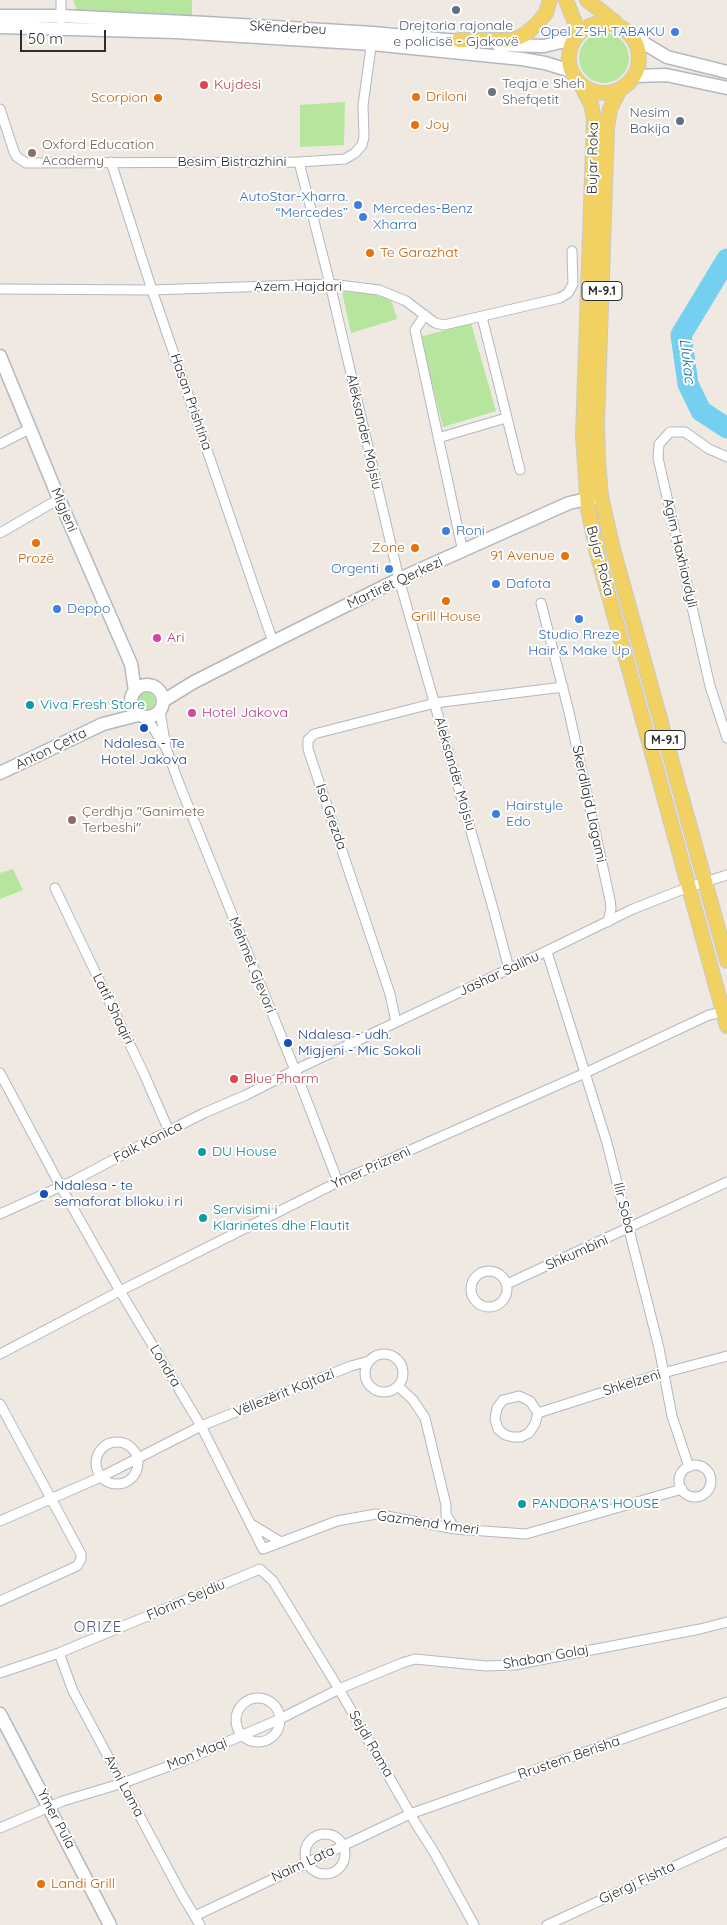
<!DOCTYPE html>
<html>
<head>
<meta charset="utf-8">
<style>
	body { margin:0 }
	#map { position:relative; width:727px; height:1925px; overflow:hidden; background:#efe9e1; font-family:Quicksand,sans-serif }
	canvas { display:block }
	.scale { position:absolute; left:20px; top:30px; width:86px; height:22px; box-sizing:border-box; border:2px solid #2e2e2e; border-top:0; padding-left:6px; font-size:15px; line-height:18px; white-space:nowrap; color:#2e2e2e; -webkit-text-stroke:4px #fff; paint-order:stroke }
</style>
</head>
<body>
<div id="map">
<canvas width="727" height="1925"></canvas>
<div class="scale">50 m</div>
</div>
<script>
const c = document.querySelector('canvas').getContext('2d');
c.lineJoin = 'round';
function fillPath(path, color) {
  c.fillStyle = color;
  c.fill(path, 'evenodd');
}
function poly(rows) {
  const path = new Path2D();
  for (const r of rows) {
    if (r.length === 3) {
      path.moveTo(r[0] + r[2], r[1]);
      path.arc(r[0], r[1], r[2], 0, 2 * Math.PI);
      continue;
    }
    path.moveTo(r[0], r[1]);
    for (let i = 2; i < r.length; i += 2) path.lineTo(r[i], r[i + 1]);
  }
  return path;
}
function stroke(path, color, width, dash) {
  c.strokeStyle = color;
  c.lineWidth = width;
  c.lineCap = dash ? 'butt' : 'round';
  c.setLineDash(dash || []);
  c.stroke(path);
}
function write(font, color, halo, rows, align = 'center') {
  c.font = font + ' Quicksand,sans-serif';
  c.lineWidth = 4;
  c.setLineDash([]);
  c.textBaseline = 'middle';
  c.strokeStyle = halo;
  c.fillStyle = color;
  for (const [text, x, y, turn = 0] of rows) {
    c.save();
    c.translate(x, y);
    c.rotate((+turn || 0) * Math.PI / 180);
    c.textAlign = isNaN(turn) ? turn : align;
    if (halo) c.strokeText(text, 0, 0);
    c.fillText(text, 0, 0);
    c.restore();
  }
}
fillPath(poly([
	[73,0,192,0,192,16,78,12],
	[604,58,25],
	[345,102,344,145,300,147,300,105],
	[342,292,368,293,386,298,392,302,397,319,351,333],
	[471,323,496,411,443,427,420,337],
	[146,701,9],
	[13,869,23,890,0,899,0,873]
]), '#b6e59e');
stroke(poly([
	[727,259,681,335,688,384,701,411,727,428]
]), '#75cff0', 21);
const street = poly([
	[61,20,61,0],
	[0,109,14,152,17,157,26,163,299,162,345,159,355,153,362,145,364,137,363,105,372,40],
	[111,162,152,290,273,642],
	[299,162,330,284,399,579,494,912,509,969],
	[0,289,152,290,330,284,379,290,406,301,435,323,444,325,560,298,568,293,573,284,572,251],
	[425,315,415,330,463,552],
	[482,317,520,470],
	[438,438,506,418],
	[0,444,31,428],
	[727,457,709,449,685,432,670,432,659,444,658,458,710,686,727,738],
	[0,533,59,499],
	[541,603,569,712,610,900,611,908,608,922],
	[160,711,166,748,180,786,295,1070,338,1182],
	[147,718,163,744],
	[55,888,144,1074,169,1131],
	[547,952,607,1143,659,1348,672,1416,689,1467],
	[396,1022,390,994,308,749,308,740,314,734,435,703,563,687],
	[0,1073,61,1187,120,1291,201,1426,263,1549,337,1521,376,1514,455,1529,526,1534,682,1489],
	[0,1214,73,1181,143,1144,204,1113,246,1095,295,1070,526,961,633,909,689,887,727,875],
	[489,1289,18],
	[507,1284,727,1182],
	[384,1373,19],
	[0,1354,120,1291,338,1182,585,1073,709,1015,723,1012],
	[398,1386,413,1400,425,1418,446,1505,446,1515,455,1529],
	[0,1404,81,1554,81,1559,77,1566,0,1601],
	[538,1413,530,1401,519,1396,503,1400,497,1408,495,1419,498,1429,505,1435,513,1437,521,1437,529,1433,535,1424,538,1413,663,1373,727,1356],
	[117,1463,21],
	[695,1481,16],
	[0,1521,101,1477,201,1426,351,1366,369,1361],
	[251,1524,281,1542],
	[59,1653,73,1691,182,1895,200,1925],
	[0,1673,59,1653,260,1569,273,1581,339,1689,416,1824,434,1852,474,1925],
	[258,1720,22],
	[0,1828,63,1801,123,1783,183,1761,280,1719,339,1689,402,1663,415,1659,486,1666,514,1665,700,1629,727,1622],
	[325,1854,20],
	[195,1916,410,1814,727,1702],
	[547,1925,727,1842]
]);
const secondary = poly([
	[0,16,61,16,206,23,373,33,468,42],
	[0,27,176,32,372,44,522,59,545,63,571,71],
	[632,36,667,57,727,72],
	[498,45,544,46,574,39],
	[635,76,666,75,727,88],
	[0,356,59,499,131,664,135,691],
	[147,701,16],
	[163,701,194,682,273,642,399,579,569,503,596,497],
	[0,773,103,724,138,715],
	[0,1714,110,1925]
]);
const primary = poly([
	[566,0,579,33],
	[587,0,616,23],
	[604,58,35],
	[459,40,513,40,524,35,536,25,546,13,550,0],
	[581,85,591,104,594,119,583,436,588,508,597,553,727,1026],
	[620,89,610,109,607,128,597,423,598,461,601,496,613,549,727,961]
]);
stroke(street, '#b4b7c1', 11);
stroke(secondary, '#b4b7c1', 15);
stroke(primary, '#c9c9c9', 16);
stroke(street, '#fff', 9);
stroke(secondary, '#fff', 12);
stroke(primary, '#f2d163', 14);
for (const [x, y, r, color] of [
	[456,10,5,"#5c6f8a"],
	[675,32,5,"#3f7fe0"],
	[204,85,5,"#e0444e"],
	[492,92,5,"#6b7280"],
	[416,97,5,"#e8710a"],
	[158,98,5,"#e8710a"],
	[680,121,5,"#5c6f8a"],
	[415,125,5,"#e8710a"],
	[32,153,5,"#8d6e63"],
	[358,205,5,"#3f7fe0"],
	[363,217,5,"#3f7fe0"],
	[370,253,5,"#e8710a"],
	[446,531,5,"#3f7fe0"],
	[36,543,5,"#e8710a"],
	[415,548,5,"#e8710a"],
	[565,556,5,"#e8710a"],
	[389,569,5,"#3f7fe0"],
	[496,584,5,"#3f7fe0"],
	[446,601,5,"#e8710a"],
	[57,609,5,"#3f7fe0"],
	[579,619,5,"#3f7fe0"],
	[157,638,5,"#d1479c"],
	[30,705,5,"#0f9aa8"],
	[192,713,5,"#d1479c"],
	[144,728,5,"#1a4fb4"],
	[496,814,5,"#3f7fe0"],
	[72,820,5,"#8d6e63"],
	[288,1043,5,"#1a4fb4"],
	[234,1079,5,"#e0444e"],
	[202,1152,5,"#0f9aa8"],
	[44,1194,5,"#1a4fb4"],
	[203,1218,5,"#0f9aa8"],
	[522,1504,5,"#0f9aa8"],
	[41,1884,5,"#e8710a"]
]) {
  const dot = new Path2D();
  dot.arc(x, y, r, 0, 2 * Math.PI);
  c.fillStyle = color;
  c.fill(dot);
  stroke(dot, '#fff', 2);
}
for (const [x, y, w] of [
	[602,291,40],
	[665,740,40]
]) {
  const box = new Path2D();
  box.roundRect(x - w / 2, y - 9.5, w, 19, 4);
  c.fillStyle = '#fff';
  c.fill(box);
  stroke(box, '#2e2e2e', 1);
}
write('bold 12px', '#2e2e2e', null, [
	["M-9.1",602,291],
	["M-9.1",665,740]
]);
write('14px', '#4e5e75', '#fff', [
	["Drejtoria rajonale",456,26],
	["e policisë - Gjakovë",456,42],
	["Nesim",670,113,"right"],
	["Bakija",670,129,"right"]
]);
write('14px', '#2e2e2e', '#fff', [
	["Skënderbeu",288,28,3],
	["Bujar Roka",593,158,-89],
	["Besim Bistrazhini",232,162],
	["Azem Hajdari",298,287],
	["Hasan Prishtina",191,402,71],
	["Aleksander Mojsiu",364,432,77],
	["Migjeni",64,510,67],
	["Agim Haxhiavdyli",680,553,77],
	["Bujar Roka",600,561,75],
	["Martirët Qerkezi",395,583,-25],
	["Anton Çetta",51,749,-26],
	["Aleksandër Mojsiu",455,774,74],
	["Skerdilajd Llagami",589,804,78],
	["Isa Grezda",331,817,71],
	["Mehmet Gjevori",252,965,68],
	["Jashar Salihu",499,974,-25],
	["Latif Shaqiri",113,1009,64],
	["Faik Konica",148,1142,-27],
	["Ymer Prizreni",371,1168,-24],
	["Ilir Soba",624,1208,76],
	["Shkumbini",577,1253,-24],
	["Londra",165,1366,59],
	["Shkelzeni",632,1383,-17],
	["Vëllezërit Kajtazi",284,1393,-22],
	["Gazmend Ymeri",428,1523,8],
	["Florim Sejdiu",186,1600,-23],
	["Shaban Golaj",546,1657,-10],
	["Sejdi Rama",371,1744,60],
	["Mon Maqi",197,1754,-22],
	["Rrustem Berisha",569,1758,-19],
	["Avni Lama",124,1786,62],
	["Ymer Pula",56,1819,62],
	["Naim Lata",303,1864,-25],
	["Gjergj Fishta",637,1883,-25]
]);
write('14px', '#366cbe', '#fff', [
	["Opel Z-SH TABAKU",665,32,"right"],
	["AutoStar-Xharra.",348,197,"right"],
	["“Mercedes”",348,213,"right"],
	["Mercedes-Benz",373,209],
	["Xharra",373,225],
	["Roni",456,531],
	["Orgenti",379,569,"right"],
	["Dafota",506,584],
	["Deppo",67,609],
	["Studio Rreze",579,635,"center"],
	["Hair & Make Up",579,651,"center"],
	["Hairstyle",506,806],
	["Edo",506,822]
], 'left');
write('14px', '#5b616d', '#fff', [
	["Teqja e Sheh",502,84],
	["Shefqetit",502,100]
], 'left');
write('14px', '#be3a42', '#fff', [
	["Kujdesi",214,85],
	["Blue Pharm",244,1079]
], 'left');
write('14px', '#c56008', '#fff', [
	["Driloni",426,97],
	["Scorpion",148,98,"right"],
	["Joy",425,125],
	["Te Garazhat",380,253],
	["Zone",405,548,"right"],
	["91 Avenue",555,556,"right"],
	["Prozë",36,559,"center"],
	["Grill House",446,617,"center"],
	["Landi Grill",51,1884]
], 'left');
write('14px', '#785e54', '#fff', [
	["Oxford Education",42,145],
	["Academy",42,161],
	["Çerdhja \"Ganimete",82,812],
	["Terbeshi\"",82,828]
], 'left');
write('14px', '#b23c85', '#fff', [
	["Ari",167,638],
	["Hotel Jakova",202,713]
], 'left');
write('14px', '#0d838f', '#fff', [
	["Viva Fresh Store",40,705],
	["DU House",212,1152],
	["Servisimi i",213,1210],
	["Klarinetes dhe Flautit",213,1226],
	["PANDORA'S HOUSE",532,1504]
], 'left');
write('14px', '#164399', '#fff', [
	["Ndalesa - Te",144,744,"center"],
	["Hotel Jakova",144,760,"center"],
	["Ndalesa - udh.",298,1035],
	["Migjeni - Mic Sokoli",298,1051],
	["Ndalesa - te",54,1186],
	["semaforat blloku i ri",54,1202]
], 'left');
write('italic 15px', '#0d6fa3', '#fff', [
	["Llukac",687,361,83]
]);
c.letterSpacing = '1px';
write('15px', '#4d5680', '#fff', [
	["ORIZE",98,1627]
]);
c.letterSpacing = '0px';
</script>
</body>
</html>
